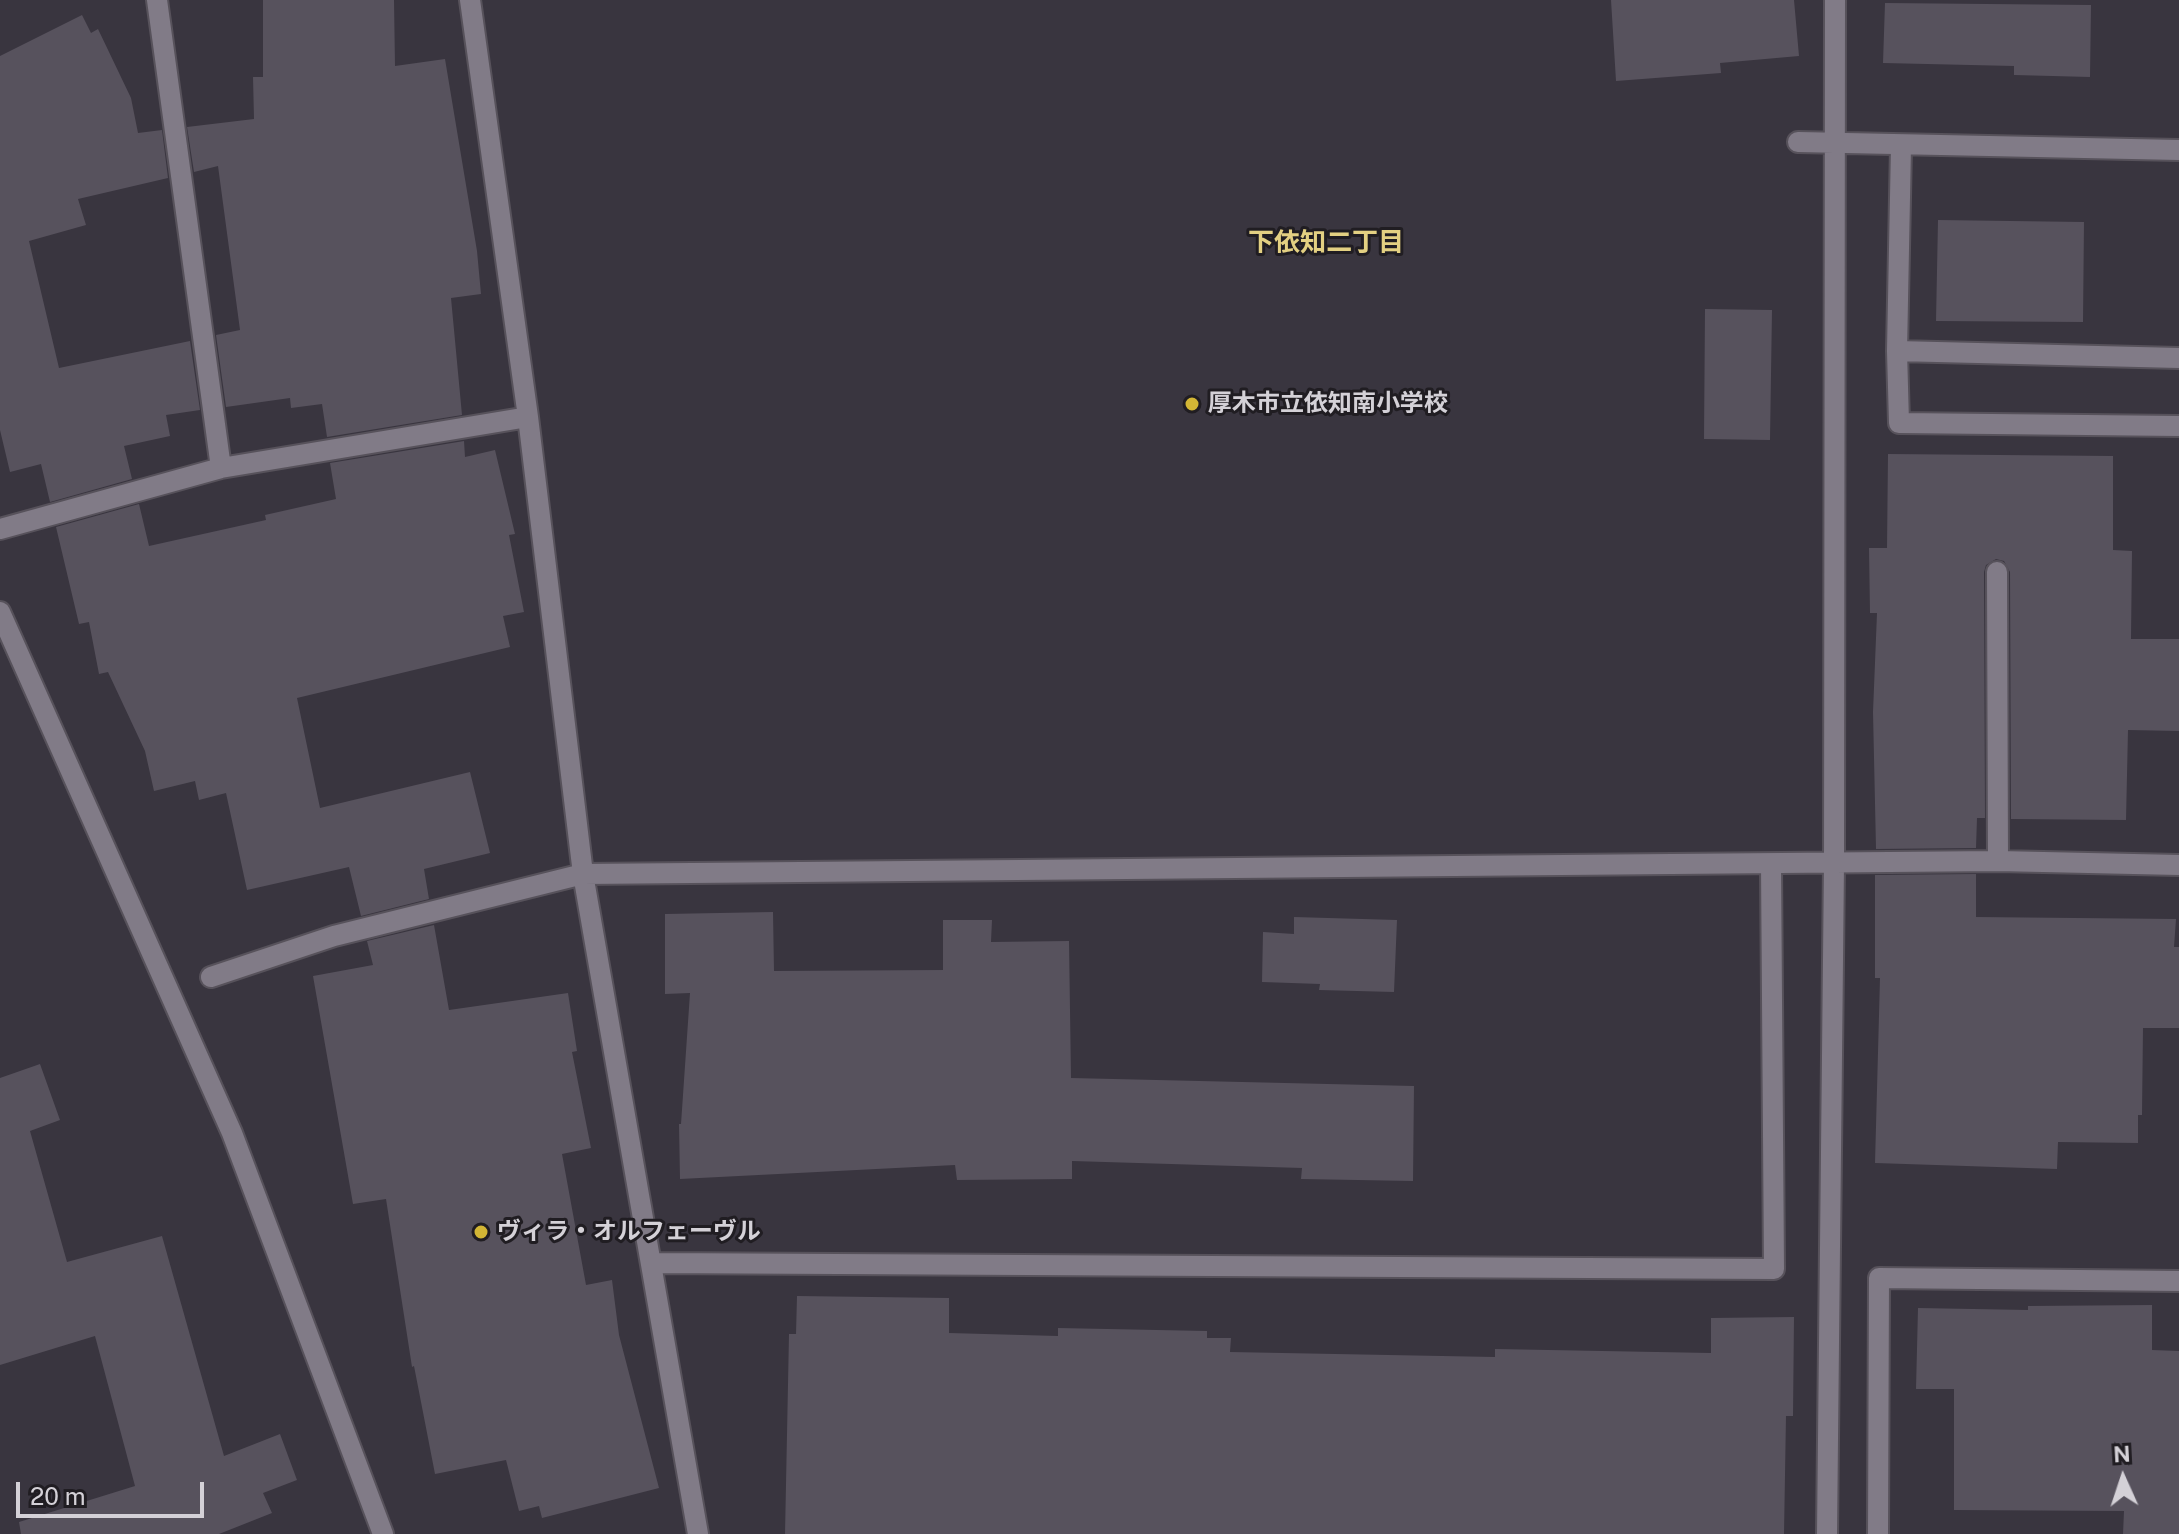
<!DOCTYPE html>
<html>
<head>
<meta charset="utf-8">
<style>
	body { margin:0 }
	#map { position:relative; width:2179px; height:1534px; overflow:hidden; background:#39353f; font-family:"Public Sans",sans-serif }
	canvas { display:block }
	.north { position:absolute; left:2083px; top:1438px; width:80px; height:80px; -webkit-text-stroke:6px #201d22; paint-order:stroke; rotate:357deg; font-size:22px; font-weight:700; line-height:32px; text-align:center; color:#d4d1d7 }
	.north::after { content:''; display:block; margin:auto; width:28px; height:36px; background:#d4d1d7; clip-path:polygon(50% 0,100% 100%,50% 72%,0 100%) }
	.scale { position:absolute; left:16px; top:1482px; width:188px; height:36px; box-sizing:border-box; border:4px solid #d4d1d7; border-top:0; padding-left:10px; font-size:24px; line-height:28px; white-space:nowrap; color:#d4d1d7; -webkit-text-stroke:6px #201d22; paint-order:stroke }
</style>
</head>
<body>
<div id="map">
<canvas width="2179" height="1534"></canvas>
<div class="north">N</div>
<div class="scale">20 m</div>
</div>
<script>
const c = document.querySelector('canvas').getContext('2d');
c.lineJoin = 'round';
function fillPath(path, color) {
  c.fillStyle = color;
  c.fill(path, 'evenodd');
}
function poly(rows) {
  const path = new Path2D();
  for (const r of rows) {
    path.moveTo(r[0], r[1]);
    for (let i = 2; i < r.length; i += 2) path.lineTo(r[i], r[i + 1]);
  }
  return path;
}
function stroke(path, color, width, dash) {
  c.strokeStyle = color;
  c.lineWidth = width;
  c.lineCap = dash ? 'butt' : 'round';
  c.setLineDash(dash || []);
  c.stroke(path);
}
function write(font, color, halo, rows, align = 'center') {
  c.font = font + ' "Public Sans","Noto Sans JP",sans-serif';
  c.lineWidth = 6;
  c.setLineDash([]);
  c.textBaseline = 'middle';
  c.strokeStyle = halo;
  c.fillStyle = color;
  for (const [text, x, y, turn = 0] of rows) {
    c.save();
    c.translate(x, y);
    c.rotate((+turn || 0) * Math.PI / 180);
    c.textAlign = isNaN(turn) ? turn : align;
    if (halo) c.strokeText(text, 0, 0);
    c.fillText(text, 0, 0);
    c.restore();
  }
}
fillPath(poly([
	[263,0,394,0,395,66,445,59,477,251,481,294,451,298,462,415,327,437,322,404,291,408,290,398,226,407,216,335,240,330,218,166,194,172,187,127,254,119,253,77,263,77],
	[1611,0,1794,0,1799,56,1720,63,1721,73,1616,81],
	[1885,3,2091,5,2090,77,2014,75,2014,66,1883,63],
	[82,15,91,33,98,29,131,98,138,133,162,130,168,178,78,199,86,225,29,241,59,368,190,341,200,410,166,415,170,436,124,446,132,479,50,502,41,464,10,472,0,430,0,56],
	[1938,220,2084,222,2083,322,1936,321],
	[1705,309,1772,310,1770,440,1704,439],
	[464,441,465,457,495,450,515,534,509,535,524,612,503,616,510,647,297,698,320,808,470,772,490,853,424,869,429,899,361,916,349,867,247,890,226,793,199,800,195,781,154,791,145,751,108,672,99,674,89,622,79,624,56,527,139,504,149,546,266,520,265,515,336,499,330,463],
	[1888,454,2113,456,2113,550,2132,551,2131,639,2179,639,2179,731,2128,730,2126,820,2011,819,2010,572,2004,561,1996,559,1986,565,1984,572,1985,818,1977,818,1976,848,1876,849,1873,712,1877,613,1870,613,1869,548,1887,548],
	[1976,874,1976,917,2176,919,2174,947,2179,947,2179,1028,2143,1028,2142,1115,2138,1115,2138,1143,2058,1142,2057,1169,1875,1163,1880,978,1875,978,1875,875],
	[773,912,774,971,943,970,943,920,992,920,991,942,1069,941,1071,1078,1414,1086,1413,1181,1301,1179,1302,1168,1072,1161,1072,1179,957,1180,955,1165,680,1179,679,1124,681,1124,690,993,665,994,665,914],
	[1294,917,1397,920,1394,992,1319,990,1320,984,1262,982,1263,932,1294,934],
	[434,925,449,1010,568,993,577,1051,572,1052,591,1148,562,1154,586,1285,612,1280,619,1335,659,1488,542,1518,539,1506,519,1511,506,1460,435,1474,414,1366,412,1367,386,1199,353,1204,313,976,373,965,367,941],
	[40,1064,60,1120,30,1131,67,1262,162,1236,224,1456,280,1434,297,1480,263,1493,272,1513,219,1534,21,1534,19,1522,135,1486,95,1336,0,1365,0,1078],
	[797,1296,949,1298,949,1333,1058,1336,1058,1328,1207,1331,1207,1338,1231,1338,1230,1352,1495,1357,1495,1349,1711,1353,1711,1318,1794,1317,1793,1416,1786,1416,1784,1534,785,1534,789,1334,796,1334],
	[2152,1305,2152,1350,2179,1351,2179,1534,2123,1534,2124,1511,1954,1510,1954,1389,1916,1389,1918,1308,2028,1310,2028,1306]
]), '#57525d');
const minor = poly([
	[157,0,221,468],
	[470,0,528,417,583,874,698,1534],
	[1798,142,2179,150],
	[1901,146,1897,351,1899,423,2179,426],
	[1897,351,2179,358],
	[0,529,221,468,528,417],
	[1997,572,1998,861],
	[0,612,232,1133,383,1534],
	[211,977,334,936,583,874,1998,861,2179,865],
	[651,1263,1774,1269,1771,864],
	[1827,1534,1834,864,1835,0],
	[1878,1534,1879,1278,2179,1281]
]);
stroke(minor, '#57525b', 24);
stroke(minor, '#817b87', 20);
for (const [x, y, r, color] of [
	[1192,404,8,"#d3b635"],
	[481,1232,8,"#d3b635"]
]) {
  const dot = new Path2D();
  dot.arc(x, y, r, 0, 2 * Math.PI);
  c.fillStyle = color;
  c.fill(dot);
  stroke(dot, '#201d22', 3);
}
write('bold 24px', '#d4d1d7', '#201d22', [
	["厚木市立依知南小学校",1208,404],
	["ヴィラ・オルフェーヴル",497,1232]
], 'left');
write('bold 26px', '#e3d082', '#201d22', [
	["下依知二丁目",1326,243]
]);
</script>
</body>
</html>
